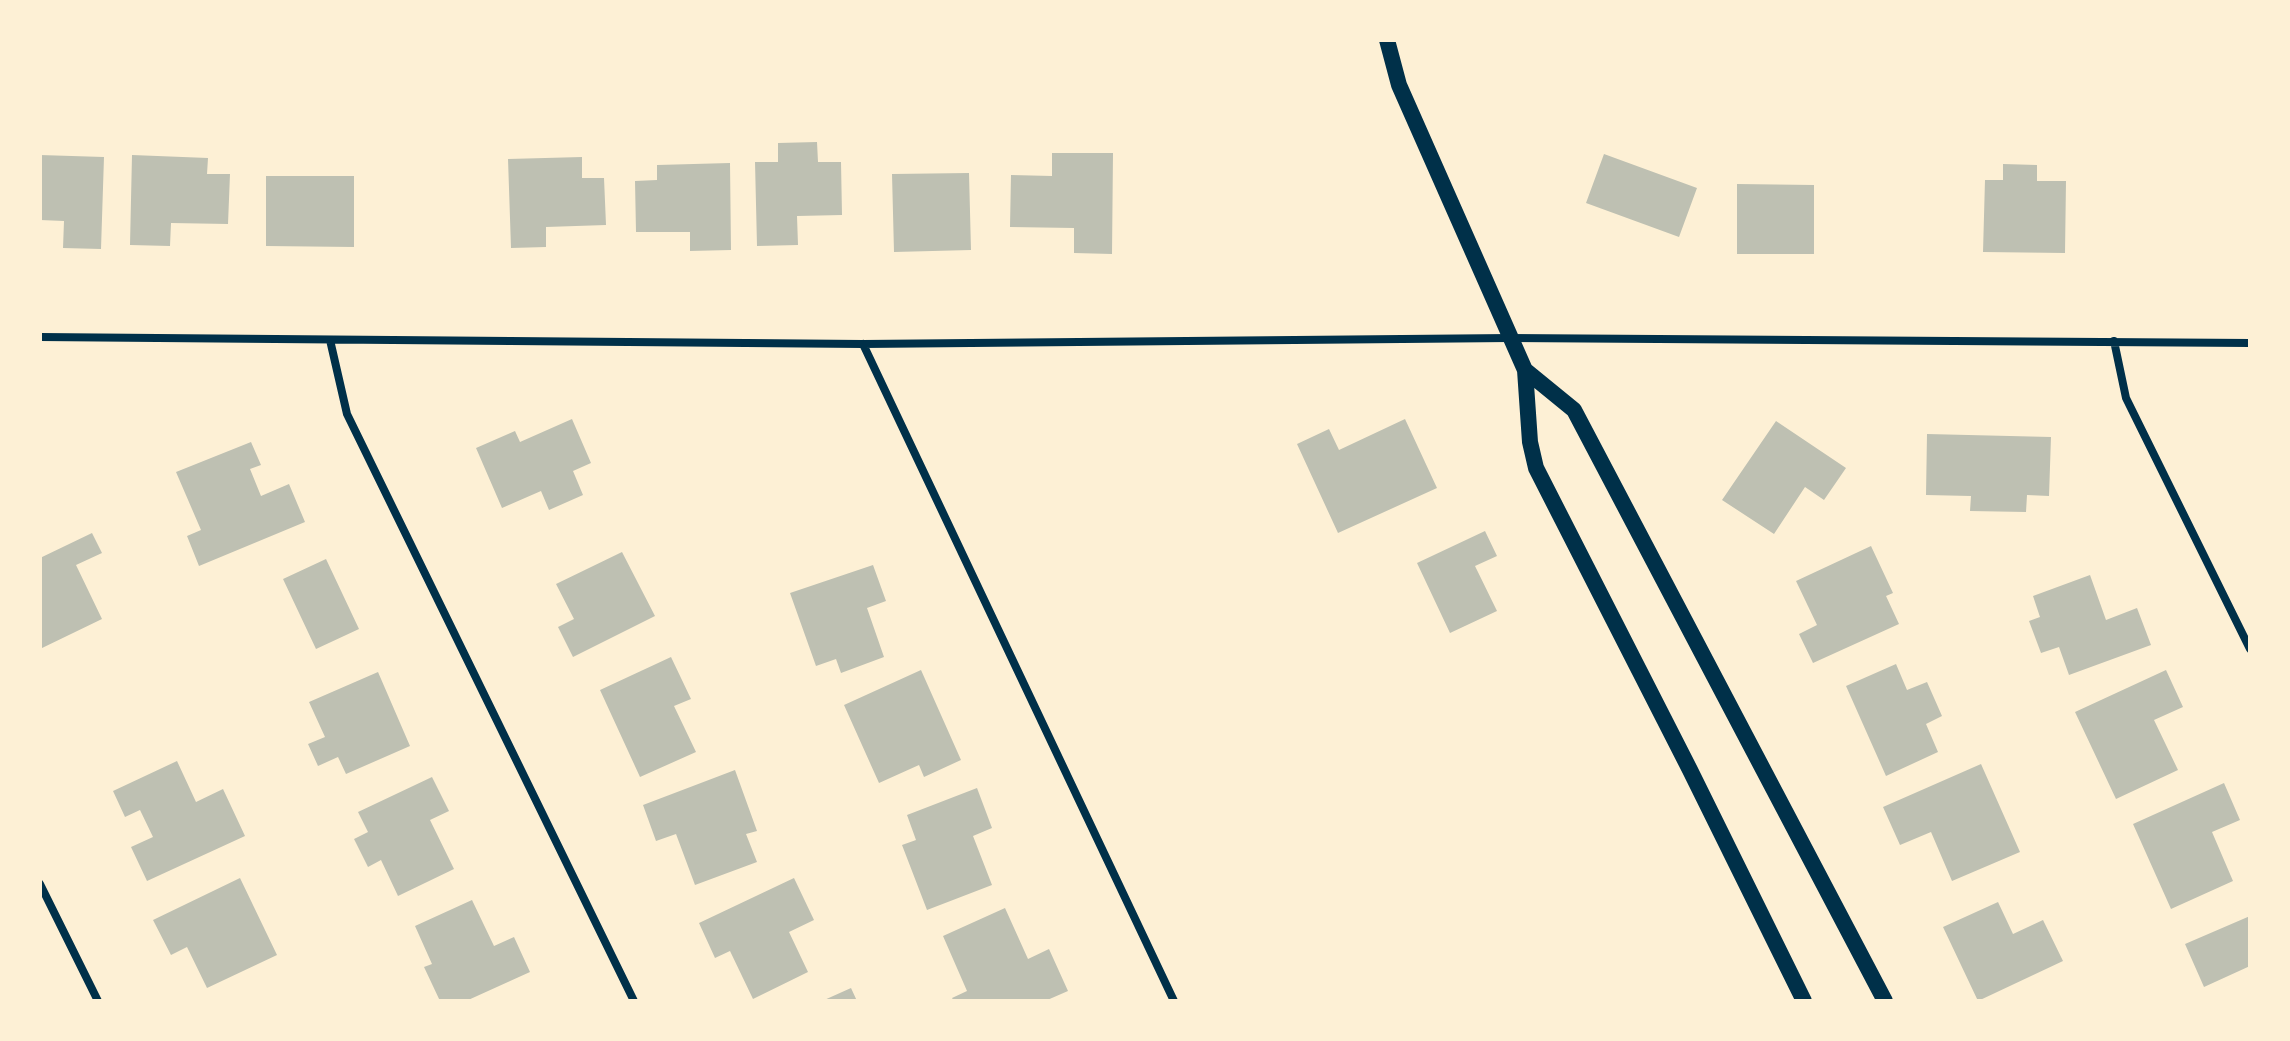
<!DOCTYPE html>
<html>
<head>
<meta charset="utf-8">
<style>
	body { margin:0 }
	#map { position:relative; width:2290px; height:1041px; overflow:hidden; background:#fdf0d5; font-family:Helvetica,sans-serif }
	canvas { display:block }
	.frame { position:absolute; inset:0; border:42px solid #fdf0d5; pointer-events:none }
</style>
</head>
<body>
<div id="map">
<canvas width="2290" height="1041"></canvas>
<div class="frame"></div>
</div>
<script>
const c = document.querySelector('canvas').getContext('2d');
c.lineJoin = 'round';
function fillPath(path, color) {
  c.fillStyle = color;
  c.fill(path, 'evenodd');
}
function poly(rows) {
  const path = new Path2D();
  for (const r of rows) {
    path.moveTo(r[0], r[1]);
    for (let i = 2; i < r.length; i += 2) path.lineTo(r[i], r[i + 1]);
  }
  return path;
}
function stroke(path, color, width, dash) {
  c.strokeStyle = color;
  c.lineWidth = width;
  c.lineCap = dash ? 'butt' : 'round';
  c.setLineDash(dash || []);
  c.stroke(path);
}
fillPath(poly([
	[817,142,818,162,841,162,842,215,797,216,798,245,757,246,755,162,778,162,778,143],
	[1052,153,1113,153,1112,254,1074,253,1074,228,1010,227,1011,175,1052,176],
	[1604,154,1697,188,1679,237,1586,203],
	[40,155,104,157,101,249,63,248,64,221,40,220],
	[132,155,208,158,207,174,230,174,228,224,171,223,170,246,130,245],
	[582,157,582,178,604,178,606,225,546,227,546,247,511,248,508,159],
	[730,163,731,250,690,251,690,232,636,232,635,181,657,180,657,165],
	[2003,164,2037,165,2037,181,2066,181,2065,253,1983,252,1985,180,2003,180],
	[969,173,971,250,894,252,892,174],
	[266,176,354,176,354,247,266,246],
	[1737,184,1814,185,1814,254,1737,254],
	[572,419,591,463,573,471,583,495,549,510,541,491,502,508,476,448,515,431,520,442],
	[1405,419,1437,488,1338,533,1297,444,1329,429,1339,450],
	[1776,421,1846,468,1824,500,1805,487,1774,534,1722,500],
	[1927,434,2051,437,2049,496,2027,495,2026,512,1970,511,1971,496,1926,495],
	[251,442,261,465,250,469,261,496,289,484,305,522,199,566,187,536,201,530,176,472],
	[1485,531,1497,556,1475,566,1497,611,1450,633,1417,563],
	[92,533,102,553,76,565,102,619,40,649,40,558],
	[1871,546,1893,593,1886,596,1899,624,1813,663,1799,634,1817,625,1796,581],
	[622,552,655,616,573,657,558,627,574,619,556,584],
	[326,559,359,629,316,649,283,579],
	[873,565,886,601,867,608,884,657,841,673,836,659,816,666,790,593],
	[2090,575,2106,620,2137,608,2151,645,2069,675,2059,647,2041,653,2029,621,2040,617,2033,596],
	[671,657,691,699,674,706,696,752,640,777,600,690],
	[1896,664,1907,690,1927,682,1942,716,1926,724,1938,752,1886,776,1846,686],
	[921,670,961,760,924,777,919,765,879,783,844,705],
	[2166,670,2183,707,2154,720,2178,770,2116,799,2075,712],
	[378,672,410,746,346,774,338,757,318,766,308,744,325,737,309,702],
	[177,761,196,802,223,789,245,836,147,881,131,847,153,837,140,810,125,817,113,791],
	[1981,764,2020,852,1952,881,1931,832,1900,845,1883,807],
	[735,770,757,831,746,834,757,862,695,885,676,834,656,841,643,805],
	[432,777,449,811,430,820,454,869,398,896,381,860,368,867,354,839,368,832,358,812],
	[2224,783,2240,820,2212,832,2233,881,2171,909,2133,824],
	[977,788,992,828,973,836,992,885,927,910,902,845,916,840,907,815],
	[240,878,277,955,207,988,187,947,171,955,153,920],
	[794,878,814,920,789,932,808,972,753,999,730,951,715,958,699,923],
	[472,900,494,946,514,937,530,972,466,1001,440,1001,424,967,432,964,415,926],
	[1998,902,2013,934,2043,920,2063,961,1978,1001,1943,927],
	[1005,908,1028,959,1049,949,1068,991,1045,1001,954,1001,952,998,967,991,943,936],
	[2250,916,2250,966,2204,987,2185,944],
	[851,988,857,1001,822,1001]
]), '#bec0b2');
stroke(poly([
	[40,337,863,344,1510,338,2250,343],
	[330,340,347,414,634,1001],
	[2114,341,2126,398,2250,649],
	[863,344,1174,1001],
	[40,884,98,1001]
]), '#003049', 8);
stroke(poly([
	[1387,40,1399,85,1525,370,1530,442,1536,468,1690,770,1804,1001],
	[1525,370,1574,410,1885,1001]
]), '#003049', 16);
</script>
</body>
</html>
